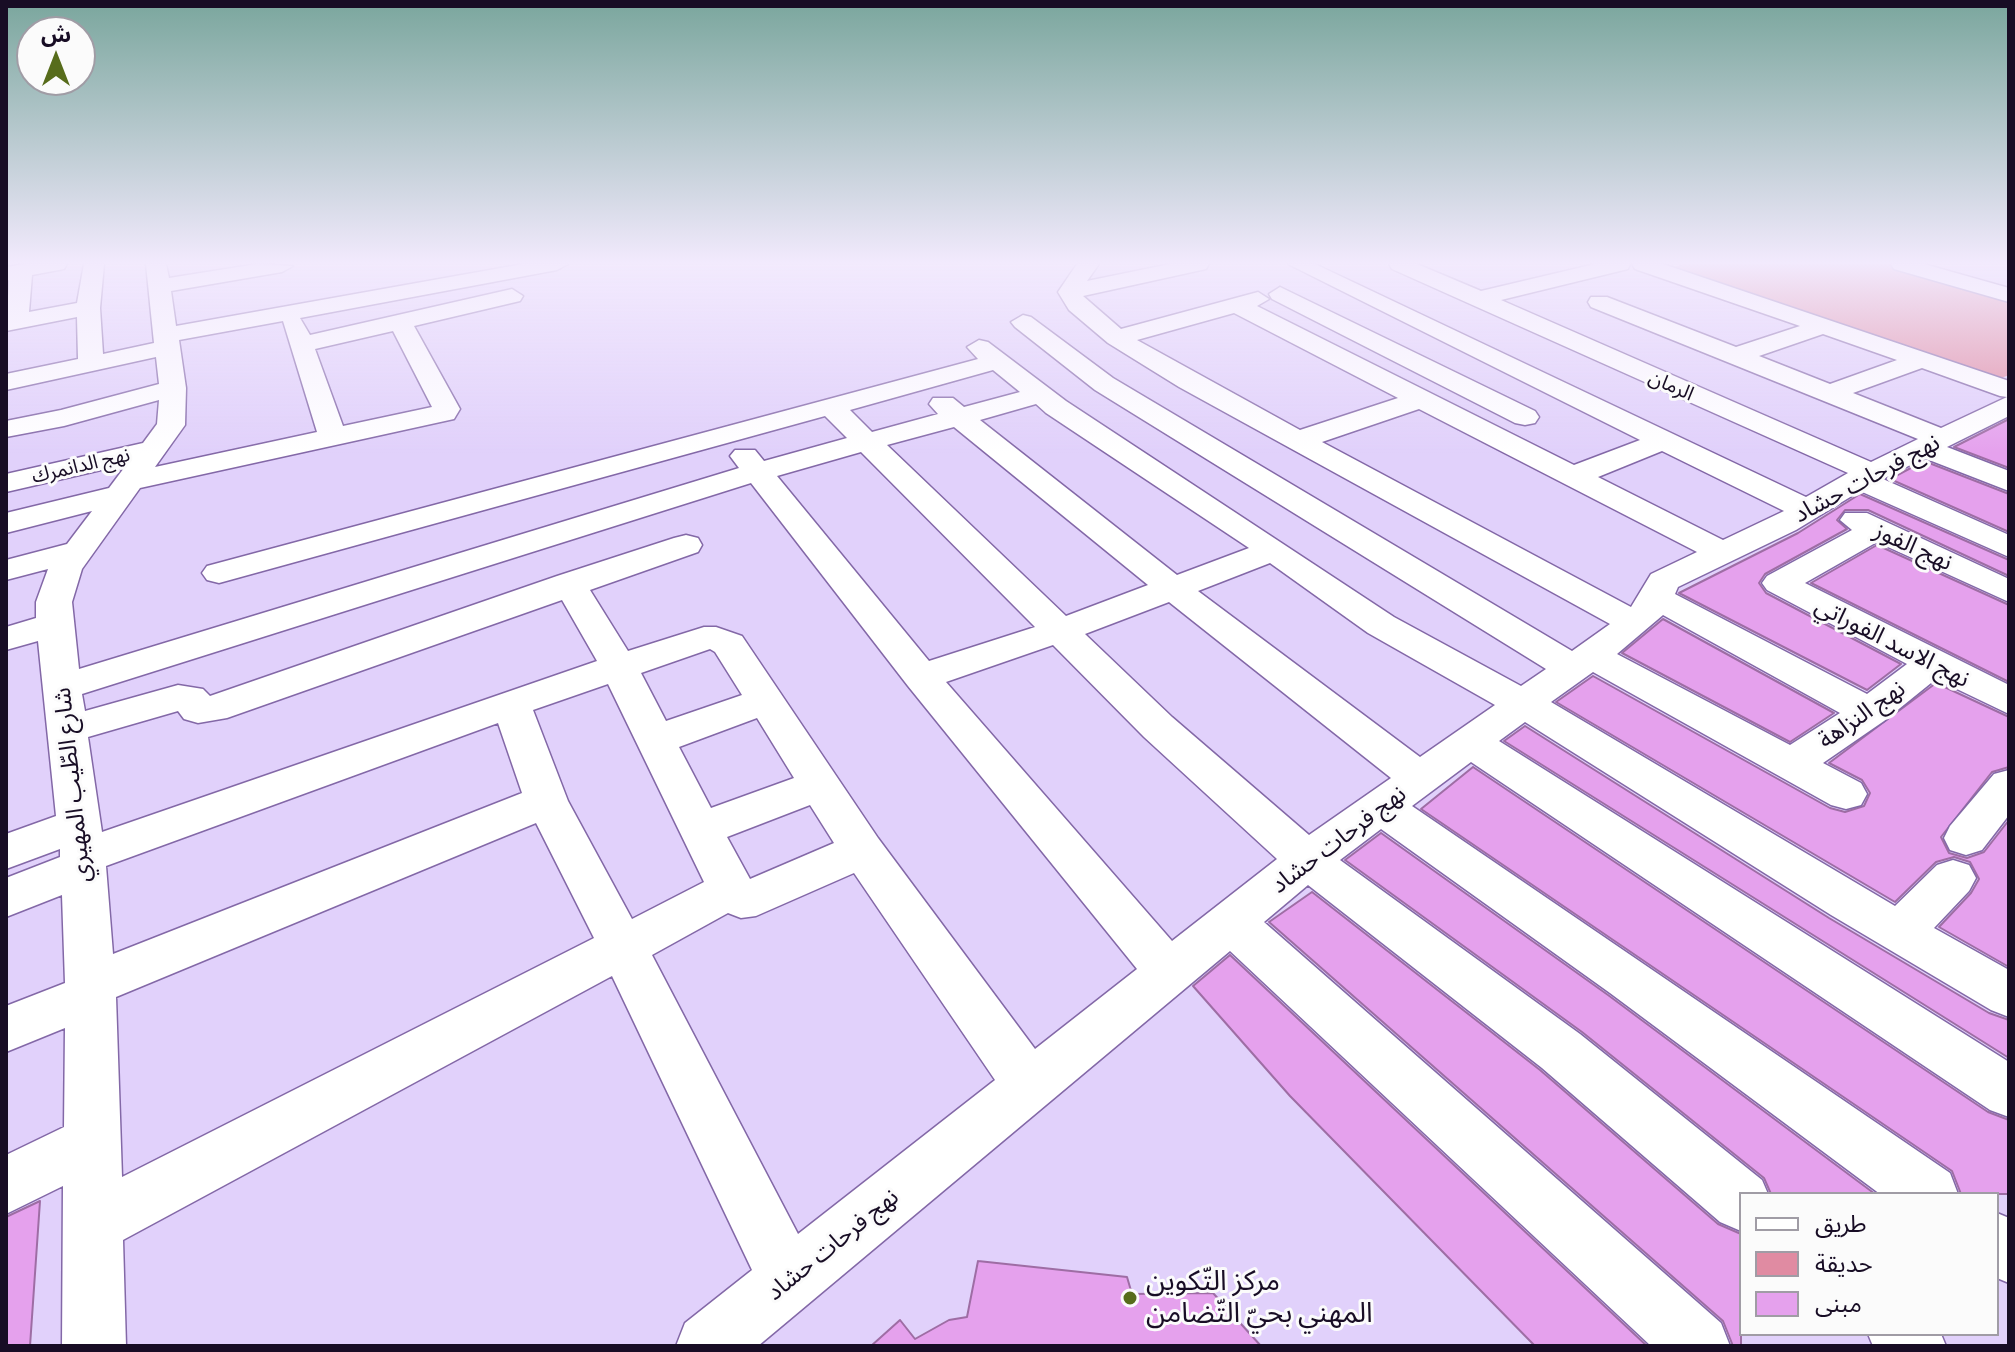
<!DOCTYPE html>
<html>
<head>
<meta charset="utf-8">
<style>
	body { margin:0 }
	#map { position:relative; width:2015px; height:1352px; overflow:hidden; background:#e1d1fb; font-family:"PT Sans Narrow","Noto Sans Arabic",sans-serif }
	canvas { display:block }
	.frame { position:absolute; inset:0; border:8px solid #180d25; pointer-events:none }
	.legend { position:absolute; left:1739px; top:1192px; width:260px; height:144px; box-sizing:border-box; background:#fbfbfb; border:2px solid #a09ca5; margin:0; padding:10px 14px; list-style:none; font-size:24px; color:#180d25 }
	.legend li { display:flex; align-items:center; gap:16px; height:40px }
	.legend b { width:40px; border:2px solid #a09ca5 }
	.north { position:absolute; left:16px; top:16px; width:80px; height:80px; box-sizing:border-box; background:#fbfbfb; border:2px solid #a09ca5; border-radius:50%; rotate:0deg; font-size:22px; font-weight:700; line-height:32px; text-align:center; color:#180d25 }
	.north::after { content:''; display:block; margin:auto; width:28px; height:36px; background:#576c1b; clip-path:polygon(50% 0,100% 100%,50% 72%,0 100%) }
</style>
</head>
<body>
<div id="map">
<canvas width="2015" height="1352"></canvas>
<div class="frame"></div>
<ul class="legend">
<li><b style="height:10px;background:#fff"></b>طريق</li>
<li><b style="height:22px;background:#e08ba2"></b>حديقة</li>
<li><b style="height:22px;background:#e5a1ed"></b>مبنى</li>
</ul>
<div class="north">ش</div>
</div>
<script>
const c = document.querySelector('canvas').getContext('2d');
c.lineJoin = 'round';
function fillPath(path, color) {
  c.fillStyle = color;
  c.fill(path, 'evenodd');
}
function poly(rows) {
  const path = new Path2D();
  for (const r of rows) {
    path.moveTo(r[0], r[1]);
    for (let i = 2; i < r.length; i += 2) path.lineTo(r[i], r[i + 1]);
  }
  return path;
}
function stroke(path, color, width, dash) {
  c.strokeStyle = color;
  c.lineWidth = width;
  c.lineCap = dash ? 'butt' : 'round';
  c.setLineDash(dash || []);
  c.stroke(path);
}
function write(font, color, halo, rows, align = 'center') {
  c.font = font + ' "PT Sans Narrow","Noto Sans Arabic",sans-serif';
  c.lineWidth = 6;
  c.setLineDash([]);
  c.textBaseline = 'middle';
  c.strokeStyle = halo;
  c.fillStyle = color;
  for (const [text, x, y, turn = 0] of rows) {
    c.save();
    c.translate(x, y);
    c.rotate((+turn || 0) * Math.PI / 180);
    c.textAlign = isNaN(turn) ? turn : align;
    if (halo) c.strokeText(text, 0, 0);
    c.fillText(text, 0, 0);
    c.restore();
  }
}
fillPath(poly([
	[1684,264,1889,264,2009,298,2009,375,1996,380,1671,268]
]), '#e08ba2');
const building = poly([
	[2009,419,2009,468,1954,447,2009,419],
	[1924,461,2009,494,2009,532,1890,479,1924,461],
	[1860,494,2009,560,2009,576,1868,510,1845,510,1837,520,1847,529,1765,574,1759,583,1766,593,1901,664,1867,690,1679,593,1798,533,1860,494],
	[1877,545,2009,605,2009,682,1811,583,1877,545],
	[1663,619,1834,713,1790,742,1622,653,1663,619],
	[1593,676,1830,808,1845,812,1864,806,1870,793,1862,780,1829,763,1936,683,2009,717,2009,767,1992,772,1941,837,1949,853,1967,858,1984,852,2009,820,2009,967,1939,927,1971,893,1979,879,1970,862,1954,857,1936,862,1895,902,1556,702,1593,676],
	[1525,726,1829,918,1989,1013,2009,1020,2009,1058,1504,741,1525,726],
	[1473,767,1988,1112,2009,1120,2009,1194,1961,1194,1952,1171,1421,809,1473,767],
	[1381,833,1608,995,1875,1194,1771,1194,1764,1178,1582,1032,1345,860,1381,833],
	[1312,892,1540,1070,1718,1224,1741,1234,1741,1346,1733,1346,1723,1321,1269,922,1312,892],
	[1230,955,1647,1346,1535,1346,1290,1096,1193,986,1230,955],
	[40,1201,30,1346,6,1346,6,1217,40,1201],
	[978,1261,1127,1277,1132,1294,1213,1293,1261,1346,871,1346,900,1320,915,1339,949,1320,967,1317,978,1261]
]);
fillPath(building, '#e5a1ed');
stroke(building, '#9e6da4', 2);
const minor = poly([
	[25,264,67,264,64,269,32,275,29,312,77,303,84,264,104,264,100,308,103,354,154,343,146,264,166,264,169,278,257,264,293,266,282,272,171,291,176,326,523,264,568,264,557,270,300,318,310,335,512,289,523,296,520,301,414,326,460,409,454,419,140,488,82,569,72,602,79,669,739,468,730,456,735,450,755,450,764,461,847,438,825,416,219,583,207,580,202,573,207,566,978,359,967,347,979,340,988,342,1066,401,1394,617,1521,686,1546,669,1095,390,1015,327,1011,322,1023,315,1031,317,1113,378,1572,651,1610,624,1179,387,1108,343,1069,310,1058,292,1077,264,1099,264,1087,281,1170,264,1209,264,1206,269,1083,296,1121,329,1258,292,1269,299,1257,306,1574,465,1640,440,1288,264,1315,264,1806,497,1848,473,1392,269,1389,264,1417,264,1481,291,1595,264,1630,264,1628,269,1501,300,1871,462,1918,439,1591,307,1588,302,1591,297,1607,297,1736,347,1800,326,1635,269,1632,264,1663,264,2009,381,2009,416,1947,447,2009,471,2009,491,1924,458,1883,479,2009,535,2009,557,1860,491,1796,530,1678,587,1675,594,1867,694,1907,664,1767,590,1762,583,1767,576,1852,530,1840,520,1845,513,1867,513,2009,579,2009,602,1877,542,1805,583,2009,685,2009,714,1936,679,1884,721,1823,763,1861,783,1867,794,1861,805,1846,809,1831,805,1593,672,1551,702,1895,906,1937,865,1953,860,1969,865,1976,878,1969,891,1934,928,2009,970,2009,1017,1991,1010,1831,915,1525,722,1499,741,2009,1062,2009,1117,1990,1110,1471,762,1412,806,1950,1173,1958,1194,1880,1194,1610,993,1381,829,1340,860,1580,1034,1762,1180,1768,1194,1741,1194,1741,1231,1720,1222,1542,1068,1308,885,1264,922,1721,1323,1730,1346,1651,1346,1230,951,758,1346,676,1346,685,1323,752,1270,612,976,123,1240,126,1346,62,1346,63,1186,6,1214,6,1155,64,1127,65,1028,6,1052,6,1006,65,983,62,895,6,917,6,878,60,857,60,849,6,869,6,834,56,816,38,641,6,650,6,627,36,618,36,602,48,569,6,580,6,560,67,544,92,511,6,533,6,513,109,488,127,464,6,492,6,474,143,443,157,424,159,400,64,426,6,437,6,421,61,410,159,384,156,357,6,390,6,374,78,359,77,317,6,331,9,280,6,281,6,267,25,264],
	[1234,313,1398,398,1300,430,1137,340,1234,313],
	[283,321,317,432,155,467,185,425,186,388,179,340,283,321],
	[393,331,432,407,343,426,315,349,393,331],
	[1823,334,1897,360,1830,384,1759,356,1823,334],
	[1922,368,2000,396,2007,397,1941,428,1853,393,1922,368],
	[993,370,1020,392,964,407,953,398,933,398,929,404,938,414,872,432,850,410,993,370],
	[1036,404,1046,413,1249,548,1177,575,980,420,1036,404],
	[1419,409,1697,552,1651,574,1631,607,1322,442,1419,409],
	[954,427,1148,585,1066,616,887,445,954,427],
	[1662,451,1784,511,1723,540,1598,477,1662,451],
	[861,452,1035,627,929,661,777,476,861,452],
	[751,483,908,686,1137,969,1035,1049,878,838,742,636,716,627,704,627,628,651,590,590,698,552,702,545,698,538,686,535,674,538,557,576,210,696,203,689,178,685,85,711,82,694,751,483],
	[1270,563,1368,633,1495,705,1420,757,1198,591,1270,563],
	[562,600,597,661,102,832,88,737,178,711,184,719,198,723,227,718,562,600],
	[1169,602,1391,778,1309,835,1172,717,1085,634,1169,602],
	[1663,615,1840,713,1790,745,1617,654,1663,615],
	[1053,645,1144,737,1277,859,1172,941,946,682,1053,645],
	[710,649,715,652,742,695,666,721,641,673,710,649],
	[608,684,704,882,632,919,568,801,533,710,608,684],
	[757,718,794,778,711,808,679,747,757,718],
	[498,723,522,793,113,954,106,866,498,723],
	[810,805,834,843,750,879,727,837,810,805],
	[536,823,594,938,122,1177,116,997,536,823],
	[854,873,995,1080,798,1234,652,955,728,913,741,918,756,916,854,873],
	[1891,264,1924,264,2009,288,2009,302,1894,269,1891,264],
	[1280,287,1535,411,1539,417,1535,423,1525,425,1515,423,1272,299,1269,294,1280,287],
	[2009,770,2009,815,1982,850,1966,855,1950,850,1944,838,1950,826,1994,774,2009,770],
	[1997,1213,2009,1218,2009,1283,1997,1278,1997,1213],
	[1868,1334,1941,1334,1946,1346,1873,1346,1868,1334]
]);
stroke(minor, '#8368a7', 3);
fillPath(minor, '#fff');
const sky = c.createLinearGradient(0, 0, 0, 453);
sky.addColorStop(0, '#7aa69d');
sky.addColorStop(0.58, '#f2eafd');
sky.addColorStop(1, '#f2eafd00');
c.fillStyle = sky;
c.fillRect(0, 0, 2015, 453);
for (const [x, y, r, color] of [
	[1130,1298,8,"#576c1b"]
]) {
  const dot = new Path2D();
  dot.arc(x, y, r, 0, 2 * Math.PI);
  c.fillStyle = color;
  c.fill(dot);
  stroke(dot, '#fbfbfb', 3);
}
write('20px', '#180d25', '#fbfbfb', [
	["الرمان",1671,386,24],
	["نهج الدانمرك",81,466,-13]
]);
write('24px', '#180d25', '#fbfbfb', [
	["نهج فرحات حشاد",1867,479,-28],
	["نهج الفوز",1913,547,25],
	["نهج الاسد الفوراتي",1892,643,27],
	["نهج النزاهة",1862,715,-35],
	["شارع الطّيب المهيري",73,785,-96],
	["نهج فرحات حشاد",1339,840,-37],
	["نهج فرحات حشاد",833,1245,-39]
]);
write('28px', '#180d25', '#fbfbfb', [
	["مركز التّكوين",1146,1282],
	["المهني بحيّ التّضامن",1146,1314]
], 'left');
</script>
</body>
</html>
